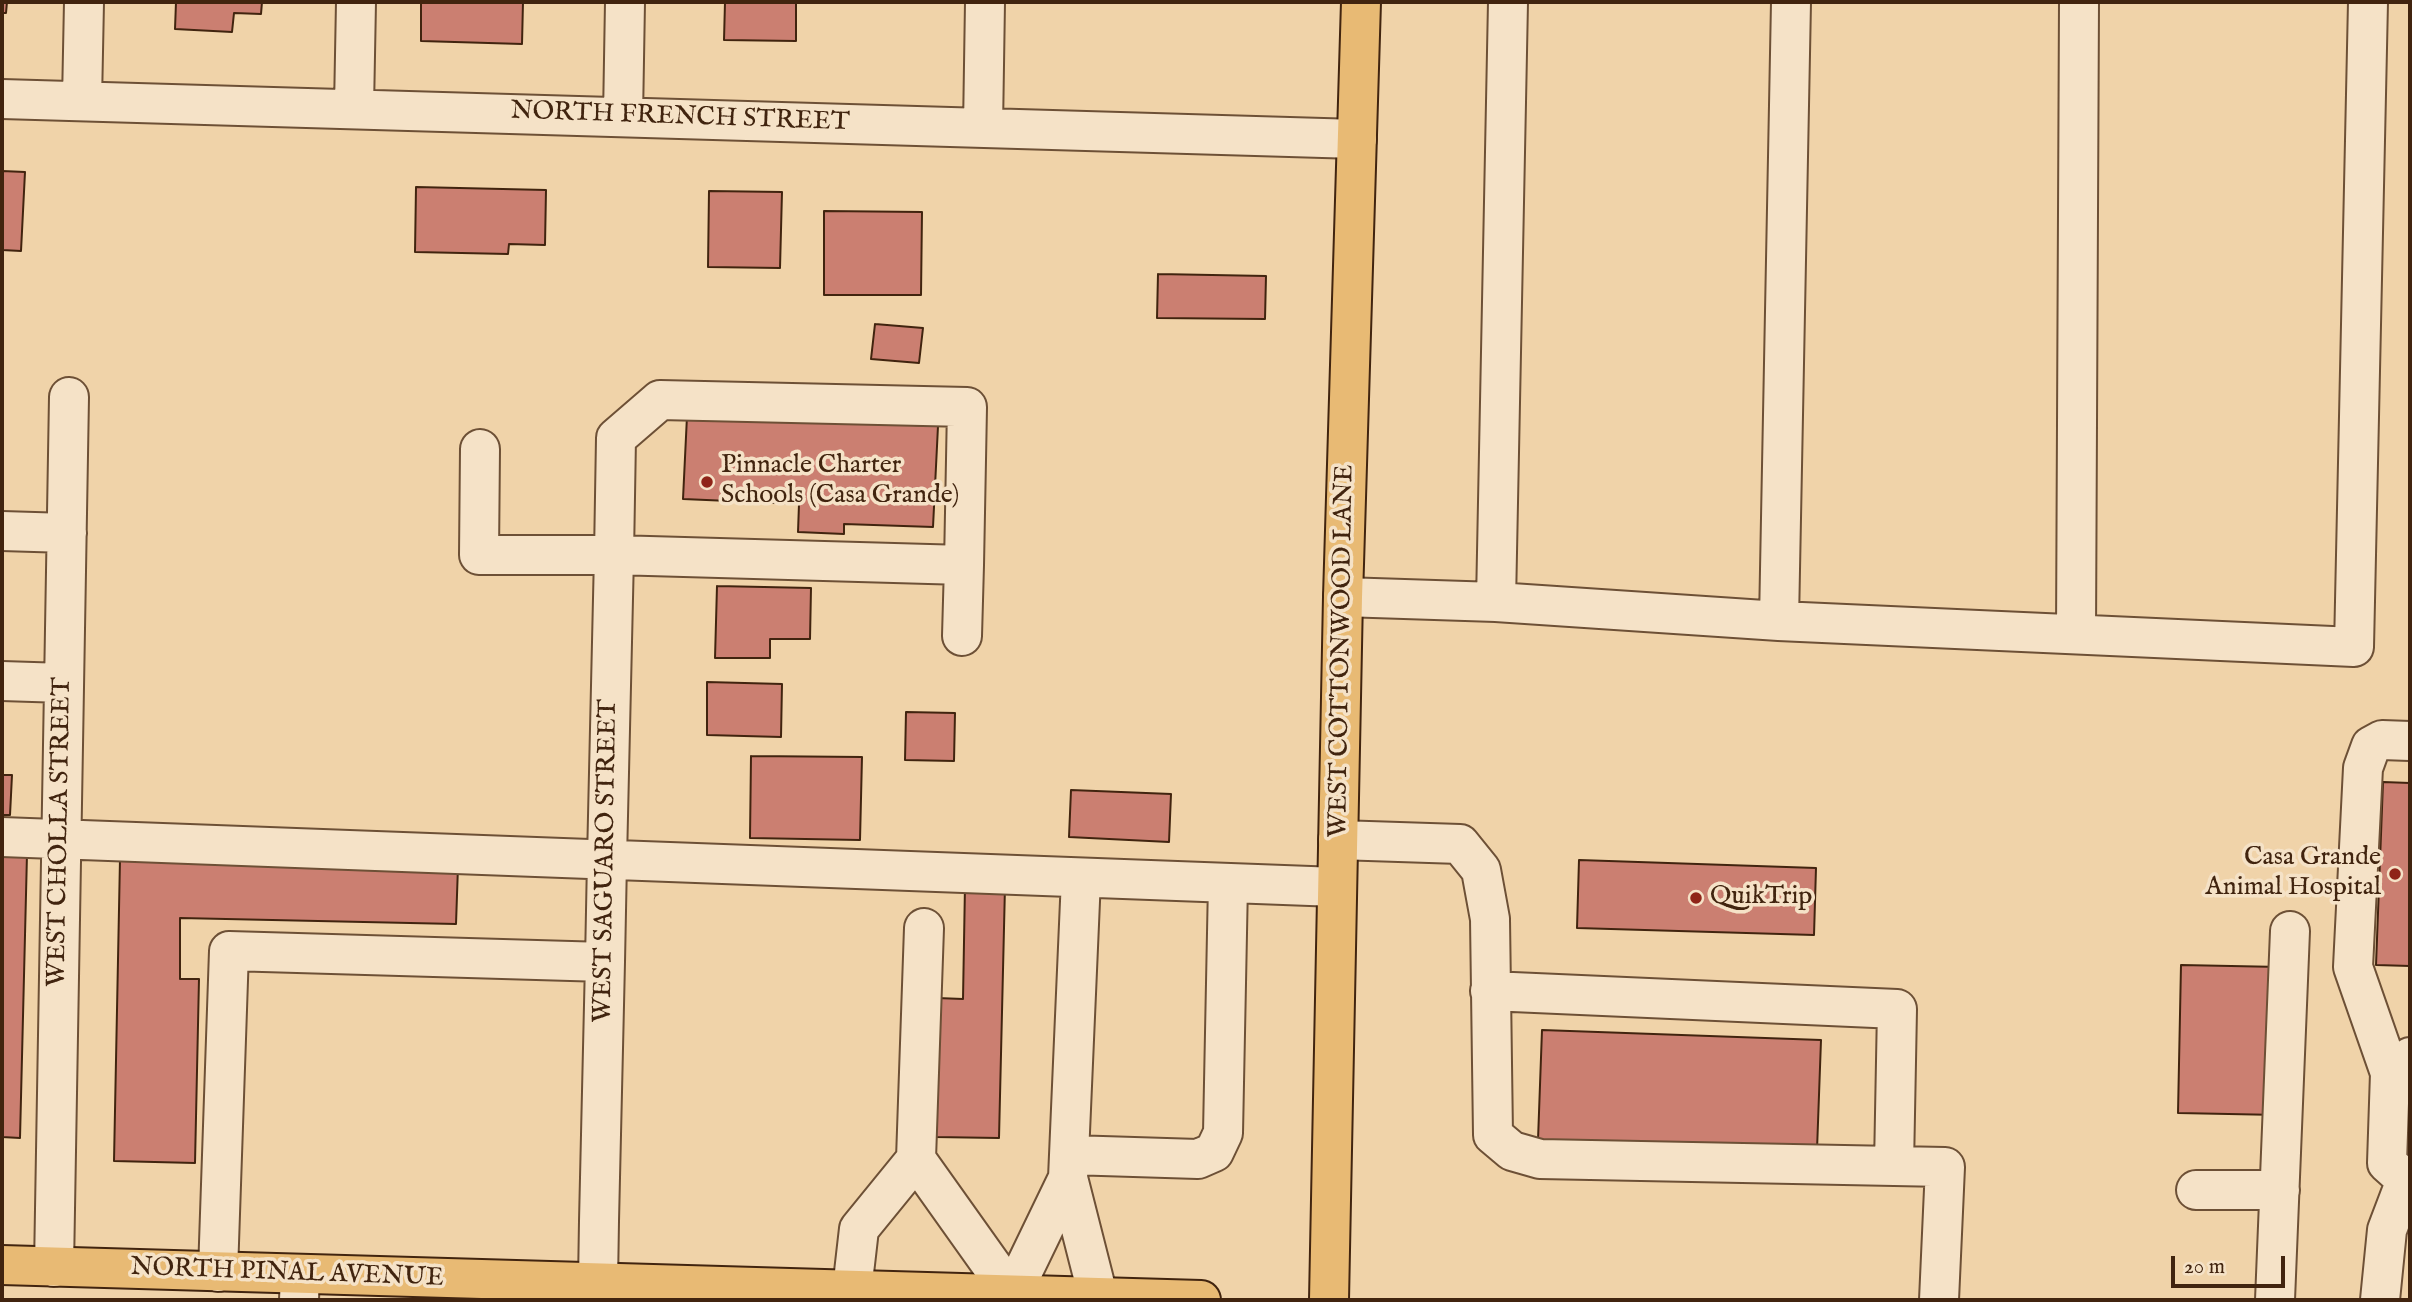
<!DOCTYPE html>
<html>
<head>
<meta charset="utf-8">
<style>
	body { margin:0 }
	#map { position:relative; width:2412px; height:1302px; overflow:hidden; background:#f0d3a9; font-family:"IM FELL English",serif }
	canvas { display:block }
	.frame { position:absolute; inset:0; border:4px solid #41240f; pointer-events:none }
	.scale { position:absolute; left:2171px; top:1256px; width:114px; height:32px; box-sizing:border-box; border:4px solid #41240f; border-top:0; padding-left:9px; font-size:21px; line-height:24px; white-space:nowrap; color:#41240f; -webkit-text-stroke:5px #f5e2c7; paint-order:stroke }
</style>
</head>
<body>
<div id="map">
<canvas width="2412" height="1302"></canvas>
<div class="frame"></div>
<div class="scale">20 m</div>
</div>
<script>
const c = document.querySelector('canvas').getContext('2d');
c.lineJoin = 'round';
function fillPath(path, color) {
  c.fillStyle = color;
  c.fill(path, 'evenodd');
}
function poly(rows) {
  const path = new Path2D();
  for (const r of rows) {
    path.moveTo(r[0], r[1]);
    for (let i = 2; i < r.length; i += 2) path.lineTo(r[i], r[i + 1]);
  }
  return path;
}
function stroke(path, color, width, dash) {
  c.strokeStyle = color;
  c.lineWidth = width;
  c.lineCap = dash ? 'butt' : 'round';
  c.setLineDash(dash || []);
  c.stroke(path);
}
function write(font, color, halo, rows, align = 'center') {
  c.font = font + ' "IM FELL English",serif';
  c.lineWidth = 7;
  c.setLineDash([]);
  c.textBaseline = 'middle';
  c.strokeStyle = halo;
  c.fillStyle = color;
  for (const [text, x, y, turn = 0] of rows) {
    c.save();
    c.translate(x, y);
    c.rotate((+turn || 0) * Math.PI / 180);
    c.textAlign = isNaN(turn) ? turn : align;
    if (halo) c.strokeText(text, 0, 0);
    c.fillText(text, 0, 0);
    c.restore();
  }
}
const building = poly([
	[2,2,7,2,6,13,2,13,2,2],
	[176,2,262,2,261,14,234,13,232,32,175,29,176,2],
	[421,2,523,2,522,44,421,41,421,2],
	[725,2,796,2,796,41,724,40,725,2],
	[2,171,25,172,21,251,2,250,2,171],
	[416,187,546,190,545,245,509,244,508,254,415,252,416,187],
	[709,191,782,192,780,268,708,267,709,191],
	[824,211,922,212,921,295,824,295,824,211],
	[1158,274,1266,276,1265,319,1157,318,1158,274],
	[875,324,923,328,919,363,871,359,875,324],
	[687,416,938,426,933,527,844,524,844,534,798,532,799,504,683,499,687,416],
	[717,586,811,588,810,639,770,639,770,658,715,658,717,586],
	[707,682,782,684,781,737,707,735,707,682],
	[906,712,955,713,954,761,905,760,906,712],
	[751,756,862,757,860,840,750,838,751,756],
	[2,775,12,775,10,815,2,815,2,775],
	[2383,782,2410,783,2410,966,2376,965,2383,782],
	[1071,790,1171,794,1169,842,1069,837,1071,790],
	[2,854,27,854,20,1138,2,1137,2,854],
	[120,859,458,866,456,924,180,918,180,979,199,979,195,1163,114,1161,120,859],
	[1579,860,1816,868,1814,935,1577,928,1579,860],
	[965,885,1005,886,999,1138,934,1137,937,998,963,999,965,885],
	[2181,965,2281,967,2279,1115,2178,1113,2181,965],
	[1542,1030,1821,1040,1817,1150,1538,1140,1542,1030]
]);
fillPath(building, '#cb7f71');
stroke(building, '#41240f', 2);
const minor = poly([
	[2,99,1357,139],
	[82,101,84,2],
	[354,108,356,2],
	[623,117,625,2],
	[983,128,985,2],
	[480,449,479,555,614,555,964,565,967,407,660,400,616,438,614,555,607,860,605,962,599,1221,598,1283],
	[2,531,67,533],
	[1343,597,1496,602,1779,621,2354,647,2368,2],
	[1496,602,1508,2],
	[1779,621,1791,2],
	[2076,634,2079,2],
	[962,636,964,565],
	[2,681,64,683],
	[2,837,1337,887],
	[1338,840,1460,844,1481,870,1490,919,1493,1135,1512,1151,1540,1159,1945,1167,1939,1300],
	[1490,991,1897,1009,1894,1166],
	[2390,1073,2353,967,2363,768,2371,746,2382,740,2410,741],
	[1070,1155,1198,1159,1214,1152,1223,1133,1228,883],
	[916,1159,1012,1294,1068,1178,1098,1296],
	[1068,1178,1081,878],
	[2406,1180,2387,1163,2390,1073,2410,1057],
	[2196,1190,2280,1190],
	[54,1267,69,397],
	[218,1272,229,951,605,962],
	[852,1290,859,1229,916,1159,924,928],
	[299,1300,300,1274],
	[2275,1300,2290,931],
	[2380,1300,2387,1230,2406,1180,2410,1178]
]);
const major = poly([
	[2,1265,1201,1300],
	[1329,1300,1343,597,1361,2]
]);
stroke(minor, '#6d5036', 42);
stroke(major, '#41240f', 42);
stroke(minor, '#f5e2c7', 38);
stroke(major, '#e8ba74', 38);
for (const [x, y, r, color] of [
	[707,482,7,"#8f2418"],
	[2395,874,7,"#8f2418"],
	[1696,898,7,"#8f2418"]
]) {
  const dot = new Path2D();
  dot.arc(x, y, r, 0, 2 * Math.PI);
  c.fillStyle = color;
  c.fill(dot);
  stroke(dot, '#f5e2c7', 2.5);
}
write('26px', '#41240f', '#f5e2c7', [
	["NORTH FRENCH STREET",680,118,2],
	["WEST COTTONWOOD LANE",1343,651,-89],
	["WEST CHOLLA STREET",61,832,-89],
	["WEST SAGUARO STREET",607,861,-89],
	["NORTH PINAL AVENUE",287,1274,2]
]);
write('26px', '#41240f', '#f5e2c7', [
	["Pinnacle Charter",721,467],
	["Schools (Casa Grande)",721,497],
	["Casa Grande",2381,859,"right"],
	["Animal Hospital",2381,889,"right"],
	["QuikTrip",1710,898]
], 'left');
</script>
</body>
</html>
